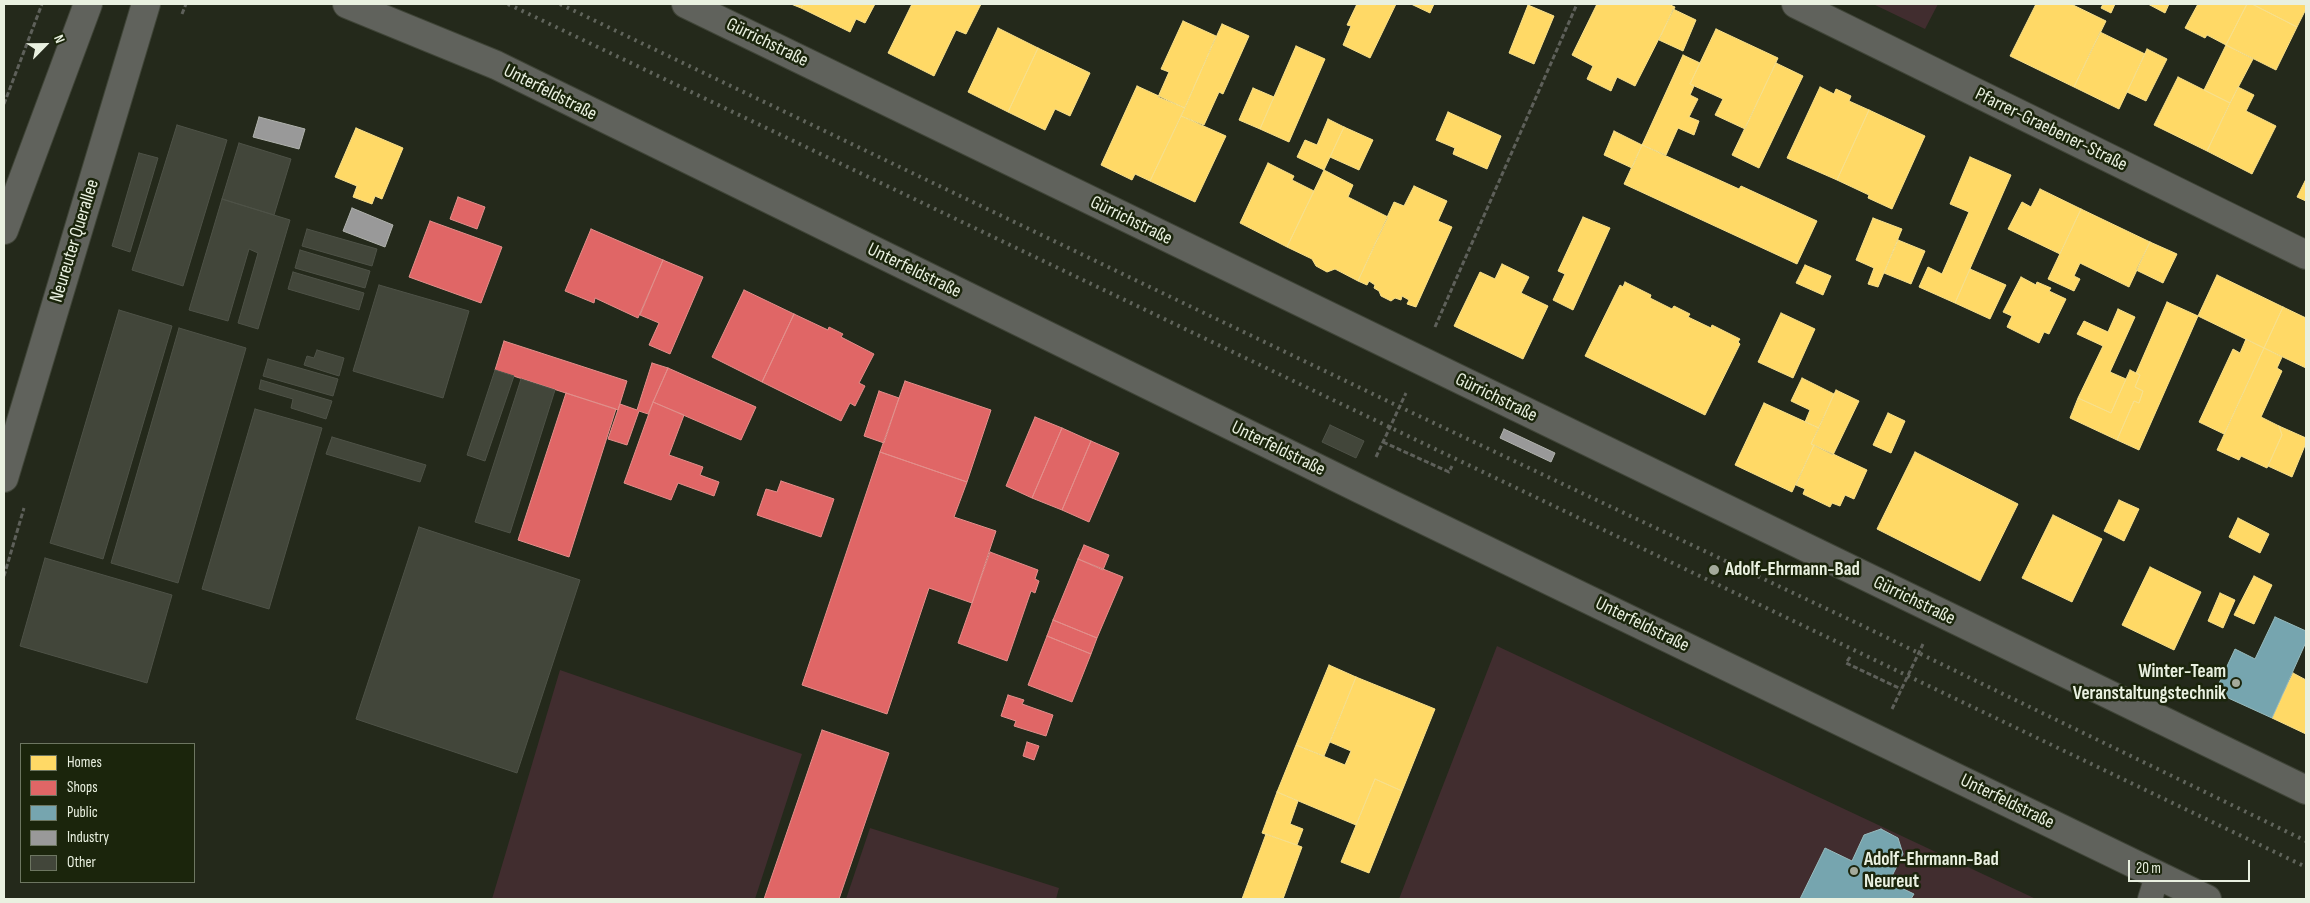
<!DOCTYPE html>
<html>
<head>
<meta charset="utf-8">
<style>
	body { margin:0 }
	#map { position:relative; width:2310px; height:903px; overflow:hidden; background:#24291b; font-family:"Sofia Sans Condensed",sans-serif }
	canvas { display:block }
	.frame { position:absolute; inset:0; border:5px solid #e9f0e0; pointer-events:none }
	.legend { position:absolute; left:20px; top:743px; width:175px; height:140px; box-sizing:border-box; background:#1b250c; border:1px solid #6d7661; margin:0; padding:6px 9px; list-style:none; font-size:15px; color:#e9f0e0 }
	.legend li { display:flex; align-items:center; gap:10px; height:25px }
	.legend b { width:25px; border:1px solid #6d7661 }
	.north { position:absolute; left:20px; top:20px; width:50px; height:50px; -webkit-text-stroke:4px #1b250c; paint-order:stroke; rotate:67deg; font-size:14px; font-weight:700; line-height:20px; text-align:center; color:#e9f0e0 }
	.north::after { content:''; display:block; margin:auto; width:18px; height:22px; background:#e9f0e0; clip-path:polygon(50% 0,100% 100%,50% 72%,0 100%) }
	.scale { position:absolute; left:2128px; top:860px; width:122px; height:22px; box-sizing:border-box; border:2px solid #e9f0e0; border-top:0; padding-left:6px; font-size:15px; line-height:18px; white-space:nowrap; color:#e9f0e0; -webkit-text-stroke:4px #1b250c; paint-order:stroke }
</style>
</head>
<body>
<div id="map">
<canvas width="2310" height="903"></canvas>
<div class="frame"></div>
<ul class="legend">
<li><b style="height:14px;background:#ffd966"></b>Homes</li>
<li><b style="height:14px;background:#e06666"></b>Shops</li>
<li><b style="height:14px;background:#76a5af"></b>Public</li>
<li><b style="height:14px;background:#999"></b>Industry</li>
<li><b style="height:14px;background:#42463a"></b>Other</li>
</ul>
<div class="north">N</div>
<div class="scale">20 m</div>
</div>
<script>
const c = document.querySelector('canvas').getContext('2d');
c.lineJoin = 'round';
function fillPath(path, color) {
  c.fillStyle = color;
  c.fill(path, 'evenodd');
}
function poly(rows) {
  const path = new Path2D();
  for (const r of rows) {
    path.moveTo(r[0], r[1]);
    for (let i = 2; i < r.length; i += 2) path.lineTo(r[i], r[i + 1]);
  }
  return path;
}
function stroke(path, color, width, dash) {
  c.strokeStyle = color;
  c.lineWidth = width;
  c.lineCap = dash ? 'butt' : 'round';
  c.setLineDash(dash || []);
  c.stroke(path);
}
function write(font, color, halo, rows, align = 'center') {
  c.font = font + ' "Sofia Sans Condensed",sans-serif';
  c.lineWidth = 5;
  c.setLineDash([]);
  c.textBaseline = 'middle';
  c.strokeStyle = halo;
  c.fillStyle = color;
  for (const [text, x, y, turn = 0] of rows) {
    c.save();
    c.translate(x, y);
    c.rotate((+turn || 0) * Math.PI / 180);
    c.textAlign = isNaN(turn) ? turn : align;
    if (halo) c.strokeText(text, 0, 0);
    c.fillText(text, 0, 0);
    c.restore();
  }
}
fillPath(poly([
	[1873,4,1938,4,1925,29],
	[1497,646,2036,899,1399,899],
	[560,670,802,754,755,899,492,899],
	[870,828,1059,888,1056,899,846,899]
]), '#412d2f');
const homes = poly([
	[791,4,803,4,801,8,791,4],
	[803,4,875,4,865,23,856,19,850,32,801,8,803,4],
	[912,4,981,4,966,34,956,30,934,76,888,53,912,4],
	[1357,4,1396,4,1370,58,1343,45,1351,26,1347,25,1357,4],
	[1411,4,1434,4,1430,13,1411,4],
	[1597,4,1668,4,1675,7,1635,86,1617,77,1611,91,1587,79,1593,66,1572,55,1597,4],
	[2036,4,2071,4,2106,21,2074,87,2010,56,2036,4],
	[2103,4,2115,4,2111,13,2101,8,2103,4],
	[2148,4,2169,4,2165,13,2148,4],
	[2198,4,2247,4,2226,45,2207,35,2205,38,2185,28,2198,4],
	[2247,4,2252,4,2297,27,2276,70,2226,45,2247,4],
	[2252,4,2301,4,2306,6,2306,9,2297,27,2252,4],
	[1528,5,1554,16,1534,64,1509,53,1528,5],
	[1673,9,1696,20,1683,51,1659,40,1673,9],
	[1183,21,1216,36,1185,108,1158,97,1169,72,1161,69,1183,21],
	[1222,24,1249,36,1223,94,1219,92,1204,125,1181,116,1222,24],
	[998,28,1038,48,1008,112,968,92,998,28],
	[1716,29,1778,58,1745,129,1715,115,1723,99,1690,84,1716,29],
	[2100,32,2145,54,2119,109,2074,87,2100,32],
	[2226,45,2253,59,2230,103,2204,90,2226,45],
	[1296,46,1325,59,1289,142,1260,129,1296,46],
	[1038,48,1090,73,1070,116,1055,109,1045,130,1008,112,1038,48],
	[2147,49,2167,59,2146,101,2127,92,2147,49],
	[1683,55,1700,63,1690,84,1694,86,1690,95,1698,99,1689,117,1699,121,1694,135,1678,128,1666,155,1642,145,1683,55],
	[1776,63,1803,76,1759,168,1732,155,1776,63],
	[2178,77,2230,103,2207,151,2154,125,2178,77],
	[1137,86,1185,108,1150,181,1135,174,1132,180,1101,165,1137,86],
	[1820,87,1834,94,1836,89,1851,96,1849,101,1869,110,1837,180,1787,158,1820,87],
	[2238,87,2254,95,2246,111,2276,126,2252,174,2207,151,2238,87],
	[1253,88,1274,97,1260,129,1239,120,1253,88],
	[1869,110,1925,136,1892,209,1868,198,1869,195,1837,180,1869,110],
	[1448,112,1501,136,1487,169,1453,154,1455,148,1436,140,1448,112],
	[1181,116,1226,136,1195,202,1150,181,1181,116],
	[1328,119,1344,127,1324,170,1297,157,1305,140,1317,145,1328,119],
	[1344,127,1373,140,1359,170,1330,157,1344,127],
	[356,128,403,148,382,199,375,196,372,204,353,197,357,186,335,177,356,128],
	[1614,131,1642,145,1632,168,1604,155,1614,131],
	[1642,145,1739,189,1741,186,1817,221,1797,264,1624,184,1642,145],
	[1970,157,2011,175,1955,303,1919,287,1928,267,1942,274,1969,212,1950,204,1970,157],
	[1268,163,1294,176,1292,180,1314,191,1287,247,1240,223,1268,163],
	[1324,170,1353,185,1348,197,1388,217,1358,281,1335,269,1327,272,1316,266,1312,259,1287,247,1324,170],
	[2306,179,2306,201,2297,197,2306,179],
	[1414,186,1447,201,1438,221,1452,227,1416,307,1407,304,1409,300,1402,296,1401,300,1395,298,1391,301,1381,296,1379,291,1374,288,1375,285,1369,281,1367,285,1358,281,1394,202,1404,206,1414,186],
	[2040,189,2081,209,2060,254,2008,229,2022,202,2031,207,2040,189],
	[2081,209,2150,242,2129,287,2080,263,2074,276,2080,279,2074,291,2048,279,2081,209],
	[1583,217,1610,228,1573,310,1553,300,1565,274,1558,271,1583,217],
	[1873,218,1902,229,1878,287,1868,284,1874,268,1856,260,1873,218],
	[1898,240,1925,251,1911,284,1884,273,1898,240],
	[2150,242,2177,254,2163,283,2136,270,2150,242],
	[1502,264,1529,277,1521,293,1548,306,1523,359,1454,326,1480,272,1495,279,1502,264],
	[1805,265,1831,276,1823,295,1796,283,1805,265],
	[1970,269,2006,285,1990,319,1955,303,1970,269],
	[2217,275,2283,307,2264,348,2198,316,2217,275],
	[2021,277,2036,285,2037,282,2051,288,2049,291,2066,299,2049,334,2044,332,2039,343,2007,327,2012,316,2003,312,2021,277],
	[1625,282,1651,295,1650,298,1672,309,1674,306,1690,314,1688,317,1711,328,1712,325,1740,339,1738,342,1740,344,1705,415,1585,356,1620,285,1623,287,1625,282],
	[2167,302,2198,316,2139,450,2117,440,2134,401,2139,403,2143,391,2135,387,2140,375,2136,373,2167,302],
	[2283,307,2306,318,2306,368,2264,348,2283,307],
	[2118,309,2135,317,2110,372,2126,379,2111,413,2078,398,2103,346,2077,334,2084,321,2108,332,2118,309],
	[1781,313,1815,329,1793,378,1758,362,1781,313],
	[2246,339,2264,348,2224,434,2199,422,2233,349,2240,353,2246,339],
	[2264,348,2282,357,2277,368,2282,371,2261,417,2279,426,2282,435,2267,468,2241,456,2239,460,2217,450,2264,348],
	[2130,370,2140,375,2135,387,2143,391,2139,403,2134,401,2117,440,2070,418,2078,398,2111,413,2130,370],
	[1802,378,1834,394,1819,428,1805,422,1810,410,1791,401,1802,378],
	[1836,390,1859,401,1833,455,1811,444,1836,390],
	[1764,403,1819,428,1811,444,1814,445,1792,492,1735,465,1764,403],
	[1888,413,1905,421,1891,453,1873,445,1888,413],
	[2279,426,2306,438,2306,443,2292,477,2268,466,2282,435,2279,426],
	[1814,445,1867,470,1854,499,1845,495,1840,506,1832,503,1830,507,1803,494,1805,489,1796,485,1814,445],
	[1915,452,2018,504,1980,581,1877,529,1915,452],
	[2119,500,2139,509,2124,541,2104,531,2119,500],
	[2053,515,2102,539,2072,602,2022,578,2053,515],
	[2238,518,2269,534,2260,553,2229,537,2238,518],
	[2150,567,2201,592,2174,650,2122,625,2150,567],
	[2254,576,2272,585,2254,624,2234,615,2254,576],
	[2220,593,2235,600,2223,628,2208,621,2220,593],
	[1329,665,1356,677,1324,756,1296,745,1329,665],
	[2293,673,2306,680,2306,734,2272,718,2293,673],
	[1356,677,1435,709,1402,791,1375,779,1356,825,1277,792,1296,745,1345,765,1351,751,1330,742,1356,677],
	[1375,779,1402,791,1369,873,1341,862,1375,779],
	[1277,792,1298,801,1290,824,1303,829,1297,845,1262,833,1277,792],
	[1266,834,1302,847,1283,899,1242,899,1266,834]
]);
fillPath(homes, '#ffd966');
stroke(homes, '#f8e08b', 1);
const shops = poly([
	[458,197,485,207,477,229,450,219,458,197],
	[430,221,502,247,481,303,409,277,430,221],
	[591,229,663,260,638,318,595,298,594,303,565,291,591,229],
	[663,260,703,277,670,354,649,345,659,323,640,315,663,260],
	[744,290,794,314,762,382,712,357,744,290],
	[794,314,828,330,829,327,843,334,841,337,874,354,859,383,865,386,855,406,850,403,841,421,762,382,794,314],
	[504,341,627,381,618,410,495,370,504,341],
	[652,363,668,368,648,414,639,411,627,445,608,439,620,404,637,410,652,363],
	[668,368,756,407,741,440,653,402,668,368],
	[905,381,991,410,967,482,880,452,905,381],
	[879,391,899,398,884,443,864,436,879,391],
	[566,393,616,409,569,557,518,540,566,393],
	[653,402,684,415,669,455,703,467,700,475,719,482,714,496,678,483,671,500,624,483,653,402],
	[1035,417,1062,428,1032,498,1006,486,1035,417],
	[1062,428,1091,441,1062,510,1032,498,1062,428],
	[1091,441,1119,453,1089,522,1062,510,1091,441],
	[880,452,967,482,954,517,996,531,972,603,929,588,887,714,802,685,880,452],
	[781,481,834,499,821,537,757,515,766,489,777,492,781,481],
	[1084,545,1109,555,1103,570,1078,559,1084,545],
	[990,552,1038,570,1035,579,1039,581,1035,593,1031,591,1007,661,958,643,990,552],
	[1078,559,1123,577,1097,638,1053,620,1078,559],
	[1053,620,1097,638,1091,654,1047,636,1053,620],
	[1047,636,1091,654,1072,702,1028,685,1047,636],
	[1008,695,1024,700,1022,704,1053,715,1046,736,1014,726,1016,721,1001,716,1008,695],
	[822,730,889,753,839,899,764,899,822,730],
	[1027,742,1039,746,1034,760,1023,756,1027,742]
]);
fillPath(shops, '#e06666');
stroke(shops, '#e38f8b', 1);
const public = poly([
	[2275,617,2306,631,2306,642,2272,718,2215,692,2235,649,2255,659,2275,617],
	[1881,829,1898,838,1903,854,1889,882,1914,894,1911,899,1800,899,1825,848,1852,861,1864,835,1881,829]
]);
fillPath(public, '#76a5af');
stroke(public, '#98bcbe', 1);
const industry = poly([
	[259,117,305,129,299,149,253,137,259,117],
	[352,208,393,225,385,247,343,231,352,208],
	[1504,429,1555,453,1551,462,1500,438,1504,429]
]);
fillPath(industry, '#999');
stroke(industry, '#b1b3ae', 1);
const building = poly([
	[177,125,227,140,183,286,132,270,177,125],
	[239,143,291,159,274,215,222,199,239,143],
	[139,153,158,158,130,252,112,246,139,153],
	[222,199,290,220,258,329,238,323,258,253,249,249,228,321,189,310,222,199],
	[307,229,377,249,372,266,302,246,307,229],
	[300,250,370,271,365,288,295,268,300,250],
	[293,272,364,293,359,310,288,289,293,272],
	[379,285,469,311,443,398,353,371,379,285],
	[119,310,172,326,103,559,50,543,119,310],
	[179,328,246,348,178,583,111,563,179,328],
	[317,350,344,358,339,376,304,365,307,356,314,358,317,350],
	[268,359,338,379,333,396,263,376,268,359],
	[495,370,514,376,485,461,467,455,495,370],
	[521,379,555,390,510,533,475,522,521,379],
	[261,380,332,401,326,419,291,408,293,399,259,389,261,380],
	[255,409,322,428,269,609,202,589,255,409],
	[1330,425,1364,441,1356,458,1322,442,1330,425],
	[332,437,426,465,420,482,326,454,332,437],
	[419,527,580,580,517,773,356,719,419,527],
	[45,558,172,595,147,683,20,646,45,558]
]);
fillPath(building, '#42463a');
stroke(building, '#4e5247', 1);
const service = poly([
	[2150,899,2157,876]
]);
const minor = poly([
	[347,4,496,65,1360,489,2207,899],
	[686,4,2306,790],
	[1796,4,2306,255]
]);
const tertiary = poly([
	[4,230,88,4],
	[4,478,146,4]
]);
stroke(service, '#3f4437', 26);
stroke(minor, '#3f4437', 30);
stroke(tertiary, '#3f4437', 30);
stroke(poly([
	[182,14,186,4],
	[4,104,42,4],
	[1435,327,1577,4],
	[1383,442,1449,472,1452,466],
	[1376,457,1406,393],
	[4,576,24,508],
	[1850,657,1846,663,1901,689],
	[1892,709,1923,644]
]), '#5e605a', 3, [5, 2.5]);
stroke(service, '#60625c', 24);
stroke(minor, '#60625c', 28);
stroke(tertiary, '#60625c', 28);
stroke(poly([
	[508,4,2306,867],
	[560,4,1400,407,1863,626,2306,841]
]), '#61655c', 4, [2.5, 5]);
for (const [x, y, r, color] of [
	[1714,570,6,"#a4aa9b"],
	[2236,683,5,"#a4aa9b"],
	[1854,871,5,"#a4aa9b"]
]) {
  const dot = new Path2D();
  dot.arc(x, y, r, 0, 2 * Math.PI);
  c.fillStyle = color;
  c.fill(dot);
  stroke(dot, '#1b250c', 2);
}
write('19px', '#e9f0e0', '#1b250c', [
	["Gürrichstraße",767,43,26],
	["Unterfeldstraße",550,93,27],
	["Pfarrer-Graebener-Straße",2051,130,26],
	["Gürrichstraße",1131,221,26],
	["Neureuter Querallee",75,241,-73],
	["Unterfeldstraße",914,271,26],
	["Gürrichstraße",1496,398,26],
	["Unterfeldstraße",1278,449,26],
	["Gürrichstraße",1914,601,26],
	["Unterfeldstraße",1642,625,26],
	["Unterfeldstraße",2007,802,26]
]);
write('bold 19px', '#e9f0e0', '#1b250c', [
	["Adolf-Ehrmann-Bad",1725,570],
	["Winter-Team",2226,672,"right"],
	["Veranstaltungstechnik",2226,694,"right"],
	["Adolf-Ehrmann-Bad",1864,860],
	["Neureut",1864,882]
], 'left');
</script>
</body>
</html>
